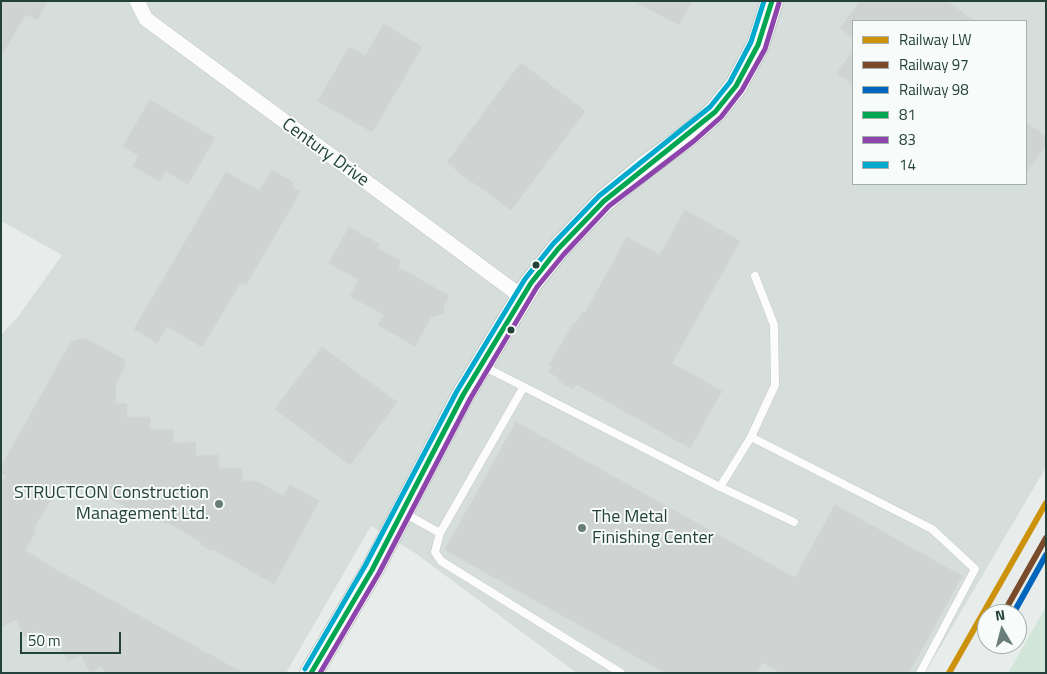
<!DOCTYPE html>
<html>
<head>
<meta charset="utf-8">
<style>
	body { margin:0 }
	#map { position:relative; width:1047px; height:674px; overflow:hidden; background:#e8edeb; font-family:"Titillium Web",sans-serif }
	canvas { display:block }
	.frame { position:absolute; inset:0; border:2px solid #24423a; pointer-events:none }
	.legend { position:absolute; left:852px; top:20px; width:175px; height:165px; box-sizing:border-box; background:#f7fbf9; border:1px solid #a3b1ad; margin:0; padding:6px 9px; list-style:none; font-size:15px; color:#24423a }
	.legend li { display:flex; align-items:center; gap:10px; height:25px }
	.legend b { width:25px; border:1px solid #a3b1ad }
	.north { position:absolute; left:977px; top:604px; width:50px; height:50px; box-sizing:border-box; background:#f7fbf9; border:1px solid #a3b1ad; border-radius:50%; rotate:352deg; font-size:14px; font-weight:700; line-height:20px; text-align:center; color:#24423a }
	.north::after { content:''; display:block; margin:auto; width:18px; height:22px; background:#697e78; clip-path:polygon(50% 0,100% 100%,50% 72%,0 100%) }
	.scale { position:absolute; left:20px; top:632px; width:101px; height:22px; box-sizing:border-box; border:2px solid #24423a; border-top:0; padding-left:6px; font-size:15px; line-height:18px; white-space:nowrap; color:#24423a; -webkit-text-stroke:4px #f7fbf9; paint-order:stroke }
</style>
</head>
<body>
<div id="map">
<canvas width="1047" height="674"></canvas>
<div class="frame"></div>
<ul class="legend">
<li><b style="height:6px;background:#cd920c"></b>Railway LW</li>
<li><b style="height:6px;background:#7a4b2a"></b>Railway 97</li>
<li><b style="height:6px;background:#0065bd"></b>Railway 98</li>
<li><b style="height:6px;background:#00a651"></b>81</li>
<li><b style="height:6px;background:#8e44ad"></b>83</li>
<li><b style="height:6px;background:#00a9ce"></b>14</li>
</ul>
<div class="north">N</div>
<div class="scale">50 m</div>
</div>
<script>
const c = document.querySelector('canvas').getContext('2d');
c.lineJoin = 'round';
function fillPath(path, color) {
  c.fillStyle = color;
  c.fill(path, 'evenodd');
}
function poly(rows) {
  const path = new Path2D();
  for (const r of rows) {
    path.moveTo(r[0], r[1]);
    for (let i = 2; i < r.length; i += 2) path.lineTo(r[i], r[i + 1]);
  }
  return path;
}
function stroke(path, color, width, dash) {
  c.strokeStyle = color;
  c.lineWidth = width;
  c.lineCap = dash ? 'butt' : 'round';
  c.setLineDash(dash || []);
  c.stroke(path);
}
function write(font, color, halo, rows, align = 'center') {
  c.font = font + ' "Titillium Web",sans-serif';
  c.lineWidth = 4;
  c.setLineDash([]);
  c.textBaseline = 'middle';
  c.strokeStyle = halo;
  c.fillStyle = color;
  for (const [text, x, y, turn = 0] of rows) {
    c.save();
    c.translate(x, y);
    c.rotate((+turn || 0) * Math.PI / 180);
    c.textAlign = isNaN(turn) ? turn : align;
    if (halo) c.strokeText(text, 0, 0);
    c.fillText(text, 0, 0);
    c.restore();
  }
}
fillPath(poly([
	[1,1,1046,1,1046,467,925,673,577,673,415,553,371,526,286,673,1,673,1,335,17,318,62,255,1,221],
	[853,21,1026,21,1026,184,853,184]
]), '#d6dedb');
fillPath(poly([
	[1046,607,1046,673,1008,673]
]), '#d1e6d8');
const building = poly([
	[1,1,48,1,37,20,26,14,1,56,1,1],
	[634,1,692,1,679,25,634,1],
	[860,1,947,1,974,21,853,21,853,38,840,28,860,1],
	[384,24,422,47,372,132,318,101,349,47,365,56,384,24],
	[853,51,853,85,837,73,853,51],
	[521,63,585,111,511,210,473,182,471,183,447,162,521,63],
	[150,100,215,138,188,184,166,171,159,181,133,166,139,156,123,146,150,100],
	[1026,122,1046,137,1046,146,1026,172,1026,122],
	[272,170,294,183,292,187,300,192,246,285,241,282,202,347,167,326,157,343,134,329,226,172,259,191,272,170],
	[685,210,740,241,672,363,722,391,690,448,576,384,573,389,557,380,559,378,549,372,552,367,549,365,574,322,576,323,582,312,585,313,627,237,660,255,685,210],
	[349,227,379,244,377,248,401,261,398,267,449,296,443,306,445,313,431,317,415,346,378,325,384,315,350,296,359,280,329,263,349,227],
	[85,338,123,359,125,366,116,383,115,403,127,404,127,417,150,417,150,430,173,429,173,443,196,442,196,456,219,455,219,468,242,468,242,481,256,481,283,496,290,485,319,501,274,584,213,549,212,551,200,544,201,542,167,522,166,524,143,510,135,512,94,489,86,492,63,480,35,526,35,533,25,550,53,568,243,673,105,673,102,666,90,672,81,655,68,661,59,643,47,649,38,631,25,637,16,619,1,627,1,485,6,476,1,473,1,467,71,342,85,338],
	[322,347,397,402,350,465,275,409,322,347],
	[516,422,795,578,835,505,962,576,909,673,781,673,762,662,757,673,666,673,445,550,516,422]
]);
fillPath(building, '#cfd4d2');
stroke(building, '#d1d6d4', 1);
const service = poly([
	[483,366,720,487,751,437,932,529,975,569,920,673],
	[751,437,775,385,774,325,755,276],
	[720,487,794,522],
	[404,513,440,533,435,552,441,561,621,673],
	[440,533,523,388]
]);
const minor = poly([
	[137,1,146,19,522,297]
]);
const secondary = poly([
	[311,673,372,570,463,395,531,283,558,249,604,201,645,167,689,135,715,112,736,86,758,45,772,1]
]);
stroke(service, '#c5cac8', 9);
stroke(minor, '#c5cac8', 16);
stroke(secondary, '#c3cbc8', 24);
stroke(service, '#fcfcfc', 8);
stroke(minor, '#fcfcfc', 15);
stroke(secondary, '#fcfcfc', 22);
stroke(poly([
	[311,673,372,570,463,395,531,283,558,249,604,201,715,112,736,86,758,45,772,1]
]), '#00a651', 5);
stroke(poly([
	[320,673,379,573,470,399,537,287,564,254,609,206,694,141,721,117,742,90,765,49,779,3]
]), '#8e44ad', 5);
stroke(poly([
	[305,669,365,566,457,391,525,279,553,244,599,196,710,107,730,82,751,42,764,1]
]), '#00a9ce', 5);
stroke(poly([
	[949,673,1046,503]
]), '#cd920c', 6);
stroke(poly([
	[1003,614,1046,538]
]), '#7a4b2a', 6);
stroke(poly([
	[1013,614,1046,555]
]), '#0065bd', 6);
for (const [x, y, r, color] of [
	[536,265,4.5,"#24423a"],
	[511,330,4.5,"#24423a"],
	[219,504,5,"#697e78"],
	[582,528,5,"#697e78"]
]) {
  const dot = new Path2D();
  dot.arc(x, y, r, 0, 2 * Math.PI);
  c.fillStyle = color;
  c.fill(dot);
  stroke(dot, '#f7fbf9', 2);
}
write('18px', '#24423a', '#f7fbf9', [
	["Century Drive",325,153,36]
]);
write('18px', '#24423a', '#f7fbf9', [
	["STRUCTCON Construction",209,494],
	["Management Ltd.",209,515],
	["The Metal",592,518,"left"],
	["Finishing Center",592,539,"left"]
], 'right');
</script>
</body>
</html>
